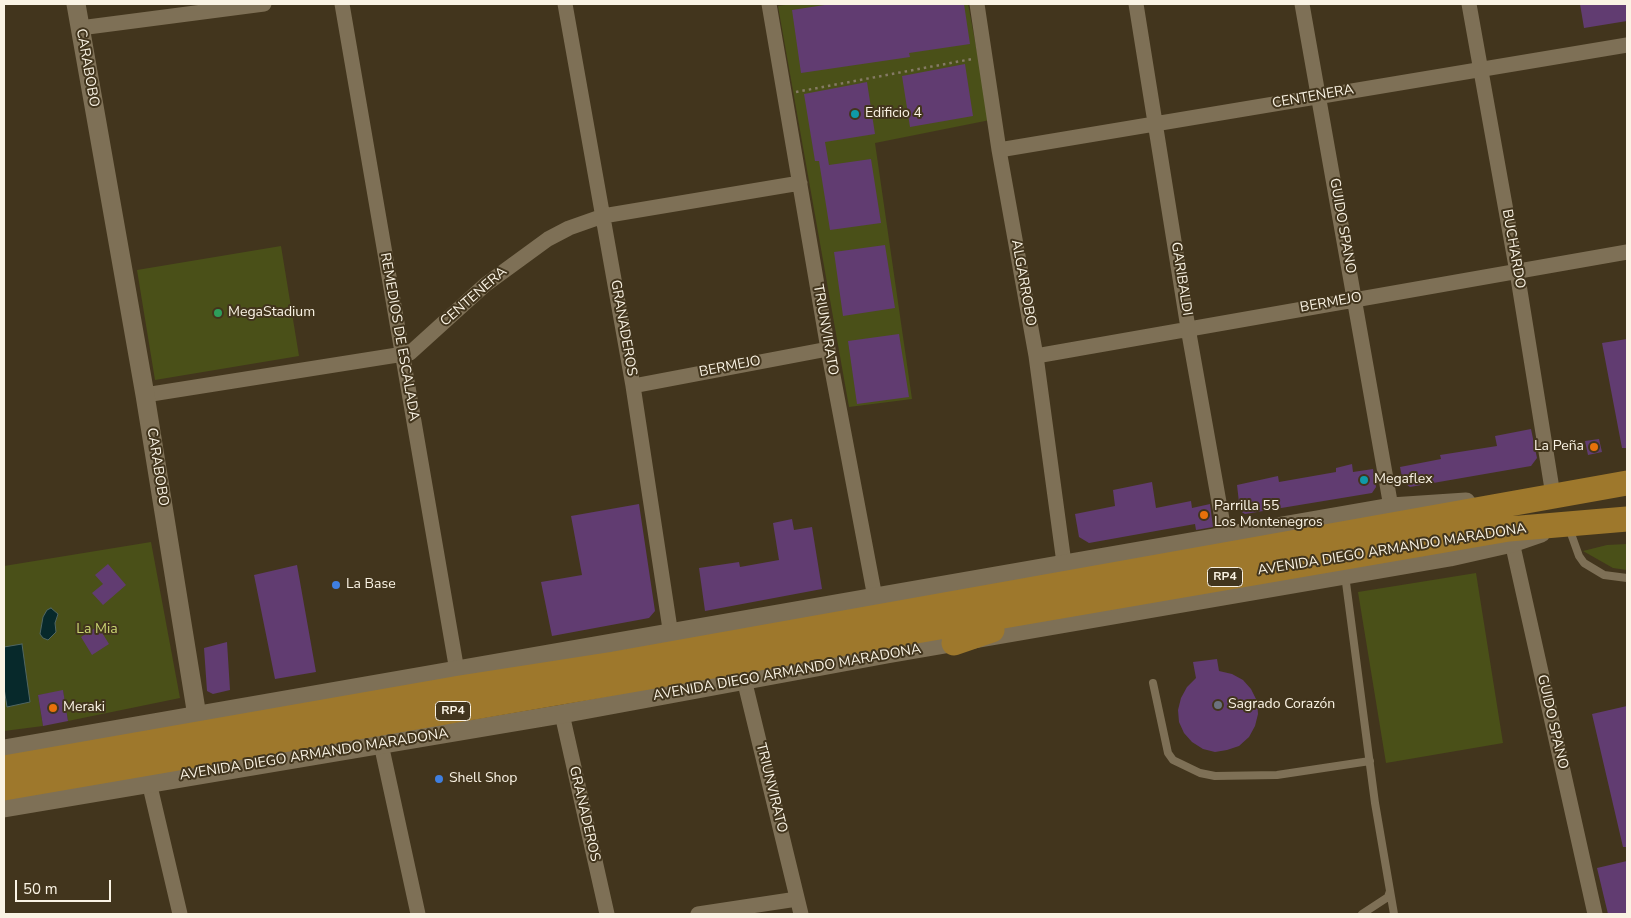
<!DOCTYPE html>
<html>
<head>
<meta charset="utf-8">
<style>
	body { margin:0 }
	#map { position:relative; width:1631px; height:918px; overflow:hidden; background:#42351d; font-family:"Nunito Sans",sans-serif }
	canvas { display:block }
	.frame { position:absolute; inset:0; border:5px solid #faf3e4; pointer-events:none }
	.scale { position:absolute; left:15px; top:880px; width:96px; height:22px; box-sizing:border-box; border:2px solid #faf3e4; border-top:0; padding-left:6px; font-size:15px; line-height:18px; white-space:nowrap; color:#faf3e4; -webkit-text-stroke:4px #42351d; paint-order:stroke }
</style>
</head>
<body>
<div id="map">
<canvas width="1631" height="918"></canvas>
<div class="frame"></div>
<div class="scale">50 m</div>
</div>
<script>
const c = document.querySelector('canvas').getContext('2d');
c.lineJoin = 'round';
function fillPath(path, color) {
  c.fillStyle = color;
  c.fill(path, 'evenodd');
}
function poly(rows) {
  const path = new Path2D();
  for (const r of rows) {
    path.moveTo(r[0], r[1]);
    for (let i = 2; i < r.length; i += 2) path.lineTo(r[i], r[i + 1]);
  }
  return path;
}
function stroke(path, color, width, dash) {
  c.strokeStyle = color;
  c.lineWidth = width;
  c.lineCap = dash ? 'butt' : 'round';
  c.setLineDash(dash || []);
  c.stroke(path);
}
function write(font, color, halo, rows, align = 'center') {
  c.font = font + ' "Nunito Sans",sans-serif';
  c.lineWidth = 4;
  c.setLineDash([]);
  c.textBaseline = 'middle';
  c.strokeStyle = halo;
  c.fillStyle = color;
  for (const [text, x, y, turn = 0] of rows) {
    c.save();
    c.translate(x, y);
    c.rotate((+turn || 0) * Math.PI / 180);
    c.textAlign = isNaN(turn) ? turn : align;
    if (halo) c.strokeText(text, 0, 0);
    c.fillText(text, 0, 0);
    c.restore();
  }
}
fillPath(poly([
	[792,4,968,4,990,120,875,143,912,399,849,407,778,6],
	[281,246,299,356,155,380,137,270],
	[151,542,180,698,68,721,63,691,38,695,43,726,4,731,4,566],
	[1627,544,1627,570,1613,568,1583,551,1607,545],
	[1476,573,1503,743,1386,763,1358,592]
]), '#4a5018');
const water = poly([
	[51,608,58,614,55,623,56,632,48,640,43,638,40,634,43,617,47,610,51,608],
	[22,644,30,702,7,707,4,688,4,647,22,644]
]);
fillPath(water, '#07292b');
stroke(water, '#506662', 1);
fillPath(poly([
	[831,4,964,4,970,44,909,53,910,57,801,73,792,10],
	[1580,4,1627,4,1627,21,1584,28],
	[965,64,973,116,910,127,902,76],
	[867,82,875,134,825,142,829,165,871,159,881,223,830,230,819,161,815,161,804,94],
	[885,245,895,308,843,316,834,252],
	[899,334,909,397,857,404,848,341],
	[1627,339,1627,448,1622,448,1602,343],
	[1531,429,1537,458,1531,466,1410,487,1403,482,1400,467,1441,459,1440,455,1497,446,1495,436],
	[1599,439,1602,452,1588,455,1585,441],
	[1352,464,1353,472,1373,469,1376,487,1372,493,1245,514,1240,511,1237,485,1278,476,1279,482,1336,472,1336,468],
	[1152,482,1156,508,1191,501,1192,508,1210,504,1213,527,1196,530,1195,524,1089,543,1079,537,1075,514,1115,506,1113,490],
	[639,504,655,611,649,618,552,636,541,582,582,575,571,516],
	[792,519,794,530,812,527,822,589,705,611,699,568,739,562,740,567,779,560,773,523],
	[108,564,126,585,103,605,92,593,103,584,95,575],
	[297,565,316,672,275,679,254,575],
	[98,626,109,644,92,655,81,637],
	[227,642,230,690,213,694,207,691,204,648],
	[1217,659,1219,671,1232,674,1243,680,1251,689,1257,701,1258,714,1255,726,1249,737,1239,746,1227,750,1215,752,1203,749,1192,742,1184,733,1179,722,1178,710,1181,698,1187,687,1196,678,1193,662],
	[63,690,68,721,43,726,38,695],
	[1627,706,1627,847,1623,847,1592,714],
	[1627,861,1627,914,1608,914,1597,868]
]), '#613c71');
stroke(poly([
	[796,92,972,59]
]), '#857a65', 2.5, [2.5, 4]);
stroke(poly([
	[1569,528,1579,556,1584,563,1604,575,1627,578],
	[1345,575,1375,803,1394,914],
	[1153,683,1168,753,1173,760,1200,773,1215,776,1277,775,1370,761],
	[1362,914,1388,897,1390,891]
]), '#7e7056', 8);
stroke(poly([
	[342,4,457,671],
	[565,4,633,386,672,642],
	[769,4,828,349,877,608],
	[977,4,999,150,1036,356,1064,563],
	[1136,4,1188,328,1227,547],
	[1302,4,1391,507],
	[1469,4,1517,272,1553,495],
	[80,28,264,4],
	[999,150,1627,45],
	[1036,356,1627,252],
	[633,386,828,349],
	[145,395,410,353,485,285,548,239,569,228,603,216,800,183],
	[1510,533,1595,914],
	[742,671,801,914],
	[562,714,607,914],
	[381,744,418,914],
	[149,782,180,914],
	[698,914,797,899]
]), '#7e7056', 15);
stroke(poly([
	[76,4,145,395,197,716,191,725],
	[4,749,1391,507,1466,502],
	[4,808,562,714,887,654,1450,557,1512,543,1541,533]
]), '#7e7056', 19);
stroke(poly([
	[954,643,992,630],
	[4,768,460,688,614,664,1627,483],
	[4,788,1509,529,1627,519]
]), '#9e782c', 25);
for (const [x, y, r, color] of [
	[855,114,5,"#0f9aa8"],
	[218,313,5,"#2e9e5b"],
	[1594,447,5,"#e8710a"],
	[1364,480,5,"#0f9aa8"],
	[1204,515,5,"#e8710a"],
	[336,585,5,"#3f7fe0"],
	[1218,705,5,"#6b7280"],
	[53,708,5,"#e8710a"],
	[439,779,5,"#3f7fe0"]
]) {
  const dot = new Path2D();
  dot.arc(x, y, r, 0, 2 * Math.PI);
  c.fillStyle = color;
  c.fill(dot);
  stroke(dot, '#42351d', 2);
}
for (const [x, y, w] of [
	[1225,577,35],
	[453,711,35]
]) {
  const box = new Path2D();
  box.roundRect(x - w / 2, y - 9.5, w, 19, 4);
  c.fillStyle = '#42351d';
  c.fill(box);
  stroke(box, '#faf3e4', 1);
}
write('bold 12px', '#faf3e4', null, [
	["RP4",1225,577],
	["RP4",453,711]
]);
write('14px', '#faf3e4', '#42351d', [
	["CARABOBO",87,68,80],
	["CENTENERA",1313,97,-10],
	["GUIDO SPANO",1342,226,80],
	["BUCHARDO",1513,249,80],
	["GARIBALDI",1181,279,81],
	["ALGARROBO",1023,283,80],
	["CENTENERA",474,297,-41],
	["BERMEJO",1331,303,-10],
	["GRANADEROS",623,328,80],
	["TRIUNVIRATO",825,330,80],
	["REMEDIOS DE ESCALADA",399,337,80],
	["BERMEJO",730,367,-11],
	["CARABOBO",157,467,81],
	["AVENIDA DIEGO ARMANDO MARADONA",1392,550,-9],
	["AVENIDA DIEGO ARMANDO MARADONA",787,673,-10],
	["GUIDO SPANO",1552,722,77],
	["AVENIDA DIEGO ARMANDO MARADONA",314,755,-9],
	["TRIUNVIRATO",771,788,76],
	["GRANADEROS",584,814,77]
]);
write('14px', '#faf3e4', '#42351d', [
	["Edificio 4",865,114],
	["MegaStadium",228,313],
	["La Peña",1584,447,"right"],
	["Megaflex",1374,480],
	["Parrilla 55",1214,507],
	["Los Montenegros",1214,523],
	["La Base",346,585],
	["Sagrado Corazón",1228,705],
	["Meraki",63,708],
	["Shell Shop",449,779]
], 'left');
write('14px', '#ccd773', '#42351d', [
	["La Mia",97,630]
]);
</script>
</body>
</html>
